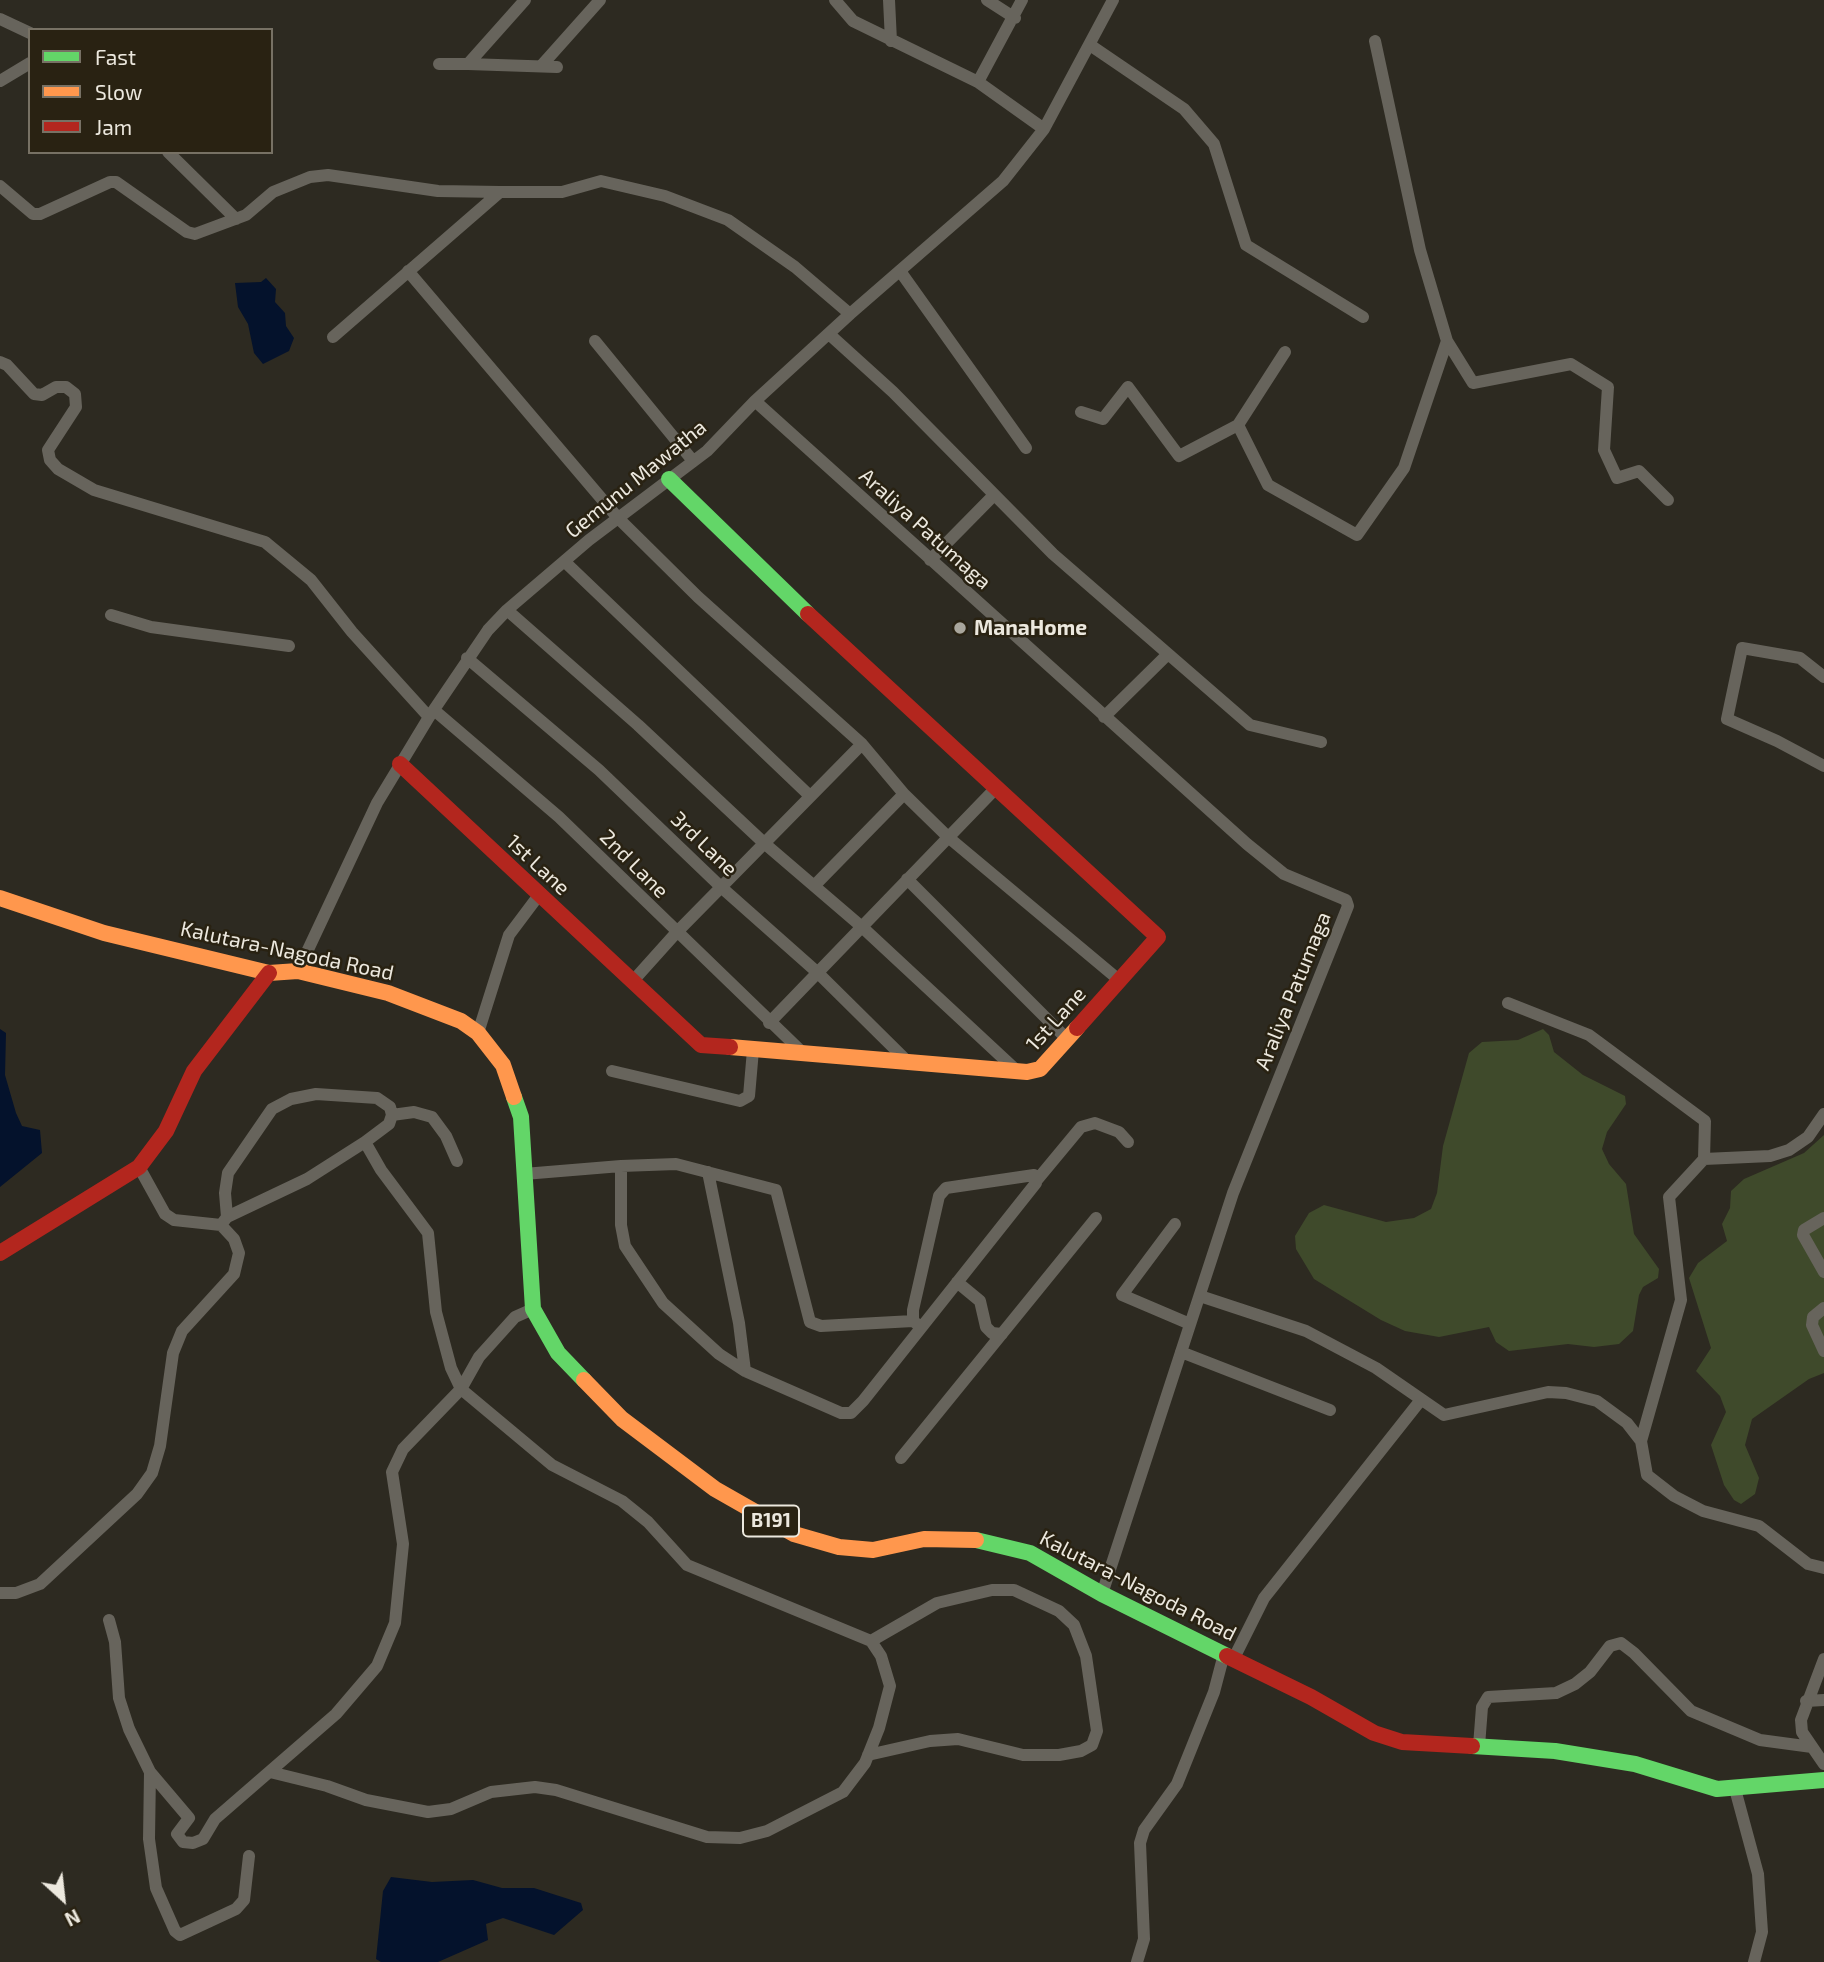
<!DOCTYPE html>
<html>
<head>
<meta charset="utf-8">
<style>
	body { margin:0 }
	#map { position:relative; width:1824px; height:1962px; overflow:hidden; background:#2d2a21; font-family:"Exo 2",sans-serif }
	canvas { display:block }
	.legend { position:absolute; left:28px; top:28px; width:245px; height:126px; box-sizing:border-box; background:#292212; border:2px solid #777164; margin:0; padding:9px 12px; list-style:none; font-size:21px; color:#ece8de }
	.legend li { display:flex; align-items:center; gap:14px; height:35px }
	.legend b { width:35px; border:2px solid #777164 }
	.north { position:absolute; left:28px; top:1864px; width:70px; height:70px; -webkit-text-stroke:5px #292212; paint-order:stroke; rotate:153deg; font-size:19px; font-weight:700; line-height:28px; text-align:center; color:#ece8de }
	.north::after { content:''; display:block; margin:auto; width:24px; height:32px; background:#ece8de; clip-path:polygon(50% 0,100% 100%,50% 72%,0 100%) }
</style>
</head>
<body>
<div id="map">
<canvas width="1824" height="1962"></canvas>
<ul class="legend">
<li><b style="height:9px;background:#63d668"></b>Fast</li>
<li><b style="height:9px;background:#ff974d"></b>Slow</li>
<li><b style="height:9px;background:#b3261e"></b>Jam</li>
</ul>
<div class="north">N</div>
</div>
<script>
const c = document.querySelector('canvas').getContext('2d');
c.lineJoin = 'round';
function fillPath(path, color) {
  c.fillStyle = color;
  c.fill(path, 'evenodd');
}
function poly(rows) {
  const path = new Path2D();
  for (const r of rows) {
    path.moveTo(r[0], r[1]);
    for (let i = 2; i < r.length; i += 2) path.lineTo(r[i], r[i + 1]);
  }
  return path;
}
function stroke(path, color, width, dash) {
  c.strokeStyle = color;
  c.lineWidth = width;
  c.lineCap = dash ? 'butt' : 'round';
  c.setLineDash(dash || []);
  c.stroke(path);
}
function write(font, color, halo, rows, align = 'center') {
  c.font = font + ' "Exo 2",sans-serif';
  c.lineWidth = 5;
  c.setLineDash([]);
  c.textBaseline = 'middle';
  c.strokeStyle = halo;
  c.fillStyle = color;
  for (const [text, x, y, turn = 0] of rows) {
    c.save();
    c.translate(x, y);
    c.rotate((+turn || 0) * Math.PI / 180);
    c.textAlign = isNaN(turn) ? turn : align;
    if (halo) c.strokeText(text, 0, 0);
    c.fillText(text, 0, 0);
    c.restore();
  }
}
fillPath(poly([
	[1543,1029,1549,1035,1554,1052,1583,1075,1625,1096,1626,1104,1607,1132,1602,1149,1609,1164,1626,1184,1634,1234,1659,1269,1658,1278,1643,1287,1639,1295,1633,1331,1619,1344,1594,1347,1568,1344,1509,1351,1496,1342,1489,1327,1439,1337,1405,1331,1381,1320,1314,1279,1296,1249,1295,1236,1309,1213,1324,1205,1386,1222,1414,1218,1431,1209,1437,1193,1443,1146,1469,1053,1482,1042,1518,1040],
	[1824,1135,1824,1373,1809,1379,1752,1419,1745,1445,1759,1478,1755,1494,1741,1504,1734,1500,1724,1485,1711,1445,1726,1412,1720,1396,1696,1371,1711,1348,1689,1278,1698,1263,1727,1241,1722,1224,1730,1208,1731,1191,1744,1179,1804,1153]
]), '#3f4a2b');
fillPath(poly([
	[266,278,276,289,275,302,285,313,286,326,294,338,289,351,263,364,254,353,248,324,238,307,235,283,261,282],
	[0,1029,6,1033,5,1075,16,1113,22,1126,40,1130,42,1153,0,1187],
	[391,1877,432,1882,473,1880,502,1888,534,1888,581,1903,583,1910,554,1935,503,1918,486,1924,488,1940,438,1962,381,1962,376,1959,383,1891]
]), '#04122c');
stroke(poly([
	[835,0,853,21,978,82],
	[889,0,891,41],
	[987,0,1015,18],
	[1022,0,978,82,1044,129],
	[0,19,30,33],
	[1090,45,1184,109,1214,144,1246,245,1363,317],
	[439,64,468,64,525,0],
	[468,64,557,67],
	[542,65,600,0],
	[0,81,30,63],
	[168,152,236,219],
	[0,186,33,214,40,214,110,182,116,182,187,232,195,234,246,215,273,192,310,177,328,175,438,191,500,192,562,192,601,181,665,196,728,220,795,267,850,314],
	[408,271,618,518,698,597,862,744,904,794,948,837,1119,980],
	[900,271,1026,448],
	[829,334,893,392,1053,554,1250,725,1321,742],
	[333,337,500,192],
	[595,341,693,461],
	[1447,341,1473,383,1571,364,1608,387,1604,450,1617,478,1639,471,1668,500],
	[1285,352,1238,425,1268,485,1357,535,1404,468,1447,341,1420,250,1375,41],
	[0,362,7,365,34,394,42,395,56,387,66,387,75,394,76,407,48,450,50,460,58,469,94,490,265,542,311,580,352,632,429,717],
	[755,401,1247,844,1284,874,1346,900,1348,906,1233,1193,1102,1594],
	[1081,412,1103,419,1128,387,1179,456,1238,425],
	[930,560,994,495],
	[565,562,810,796],
	[507,610,638,725,764,843,862,927,1017,1071],
	[111,615,151,627,289,646],
	[467,658,599,770,721,887,818,973,909,1063],
	[1824,677,1800,658,1742,648,1727,719,1777,741,1824,766],
	[434,710,559,817,802,1052],
	[1104,717,1168,654],
	[907,879,1067,1039],
	[814,886,904,794],
	[298,971,377,803,429,717,488,630,507,610,589,540,707,451,755,401,850,314,1003,181,1044,129,1113,0],
	[632,982,676,933,862,744],
	[1508,1003,1589,1035,1705,1121,1704,1159],
	[769,1023,997,787],
	[478,1033,509,935,539,895],
	[612,1071,740,1101,749,1096,753,1050],
	[392,1115,414,1112,432,1117,446,1136,457,1161],
	[621,1166,676,1164,776,1190,810,1322,821,1326,913,1321],
	[708,1172,739,1323,745,1371],
	[524,1174,621,1166,621,1225,625,1246,663,1303,719,1354,745,1371,841,1413,851,1413,863,1401,1036,1183,1034,1175,946,1188,939,1196,913,1310,913,1321,921,1327],
	[1037,1180,1081,1127,1095,1123,1119,1132,1128,1142],
	[1824,1218,1804,1230,1803,1235,1824,1272],
	[1175,1224,1122,1295,1190,1324],
	[221,1225,227,1217,225,1193,228,1173,272,1109,291,1099,316,1094,377,1098,390,1107,392,1115,389,1124,365,1142,307,1179,227,1217],
	[957,1282,980,1301,986,1327,992,1333,1002,1334],
	[1200,1296,1306,1331,1376,1368,1444,1415,1548,1392,1566,1393,1597,1401,1627,1423,1641,1441,1647,1475,1674,1496,1703,1511,1759,1526,1808,1564,1824,1568],
	[1824,1308,1813,1317,1812,1325,1824,1351],
	[1181,1352,1330,1410],
	[1641,1441,1681,1300,1669,1197,1704,1159,1770,1156,1789,1150,1808,1137,1824,1114],
	[901,1458,1096,1218],
	[0,1593,16,1593,40,1584,137,1494,152,1473,160,1446,173,1353,182,1331,234,1274,239,1253,234,1239,221,1225,174,1220,165,1214,139,1167],
	[109,1620,115,1642,119,1698,129,1729,150,1772,189,1818,177,1834,183,1842,193,1843,203,1839,215,1819,336,1714,377,1666,395,1623,403,1544,392,1472,403,1449,461,1389,479,1357,515,1317,533,1309],
	[1234,1658,1264,1598,1420,1401],
	[1824,1659,1801,1720,1802,1732,1824,1764],
	[1806,1701,1824,1700],
	[1479,1746,1482,1707,1488,1697,1556,1693,1575,1684,1590,1672,1610,1646,1621,1643,1634,1653,1691,1711,1760,1740,1812,1747],
	[868,1755,930,1741,958,1739,1023,1755,1059,1755,1081,1751,1092,1745,1097,1731,1086,1656,1074,1625,1059,1611,1014,1590,992,1590,937,1603,871,1641],
	[150,1772,149,1839,156,1888,175,1931,180,1935,236,1909,244,1900,249,1856],
	[270,1772,327,1786,366,1800,428,1812,451,1809,491,1792,535,1787,556,1790,707,1837,740,1838,767,1831,843,1792,865,1763,879,1728,890,1686,881,1656,871,1641,687,1565,648,1522,622,1501,552,1465,461,1389,451,1368,436,1312,428,1233,381,1170,365,1142],
	[1735,1789,1758,1874,1762,1932,1754,1962],
	[1137,1962,1144,1939,1140,1843,1144,1830,1177,1784,1214,1692,1224,1654]
]), '#67645c', 12);
stroke(poly([
	[669,479,808,614],
	[514,1097,521,1117,533,1309,558,1353,584,1380],
	[976,1540,1030,1553,1102,1594,1227,1656],
	[1472,1746,1555,1751,1635,1764,1717,1789,1824,1780]
]), '#63d668', 16);
stroke(poly([
	[0,898,104,933,269,973,298,971,388,993,461,1021,478,1033,503,1065,514,1097],
	[730,1047,1027,1072,1040,1069,1077,1028],
	[584,1380,622,1419,715,1489,794,1534,839,1547,873,1550,924,1539,976,1540]
]), '#ff974d', 16);
stroke(poly([
	[808,614,1158,937,1077,1028],
	[400,764,701,1045,730,1047],
	[0,1253,139,1167,166,1131,194,1071,269,973],
	[1227,1656,1311,1697,1374,1733,1402,1742,1472,1746]
]), '#b3261e', 16);
for (const [x, y, r, color] of [
	[960,628,7,"#a9a69c"]
]) {
  const dot = new Path2D();
  dot.arc(x, y, r, 0, 2 * Math.PI);
  c.fillStyle = color;
  c.fill(dot);
  stroke(dot, '#292212', 2.5);
}
for (const [x, y, w] of [
	[771,1521,56]
]) {
  const box = new Path2D();
  box.roundRect(x - w / 2, y - 15.5, w, 31, 5);
  c.fillStyle = '#292212';
  c.fill(box);
  stroke(box, '#ece8de', 2);
}
write('bold 19px', '#ece8de', null, [
	["B191",771,1521]
]);
write('21px', '#ece8de', '#292212', [
	["Gemunu Mawatha",636,479,-39],
	["Araliya Patumaga",925,529,42],
	["3rd Lane",704,844,44],
	["2nd Lane",634,864,45],
	["1st Lane",538,865,43],
	["Kalutara-Nagoda Road",287,951,12],
	["Araliya Patumaga",1293,991,-68],
	["1st Lane",1056,1019,-48],
	["Kalutara-Nagoda Road",1138,1586,27]
]);
write('bold 21px', '#ece8de', '#292212', [
	["ManaHome",974,628]
], 'left');
</script>
</body>
</html>
